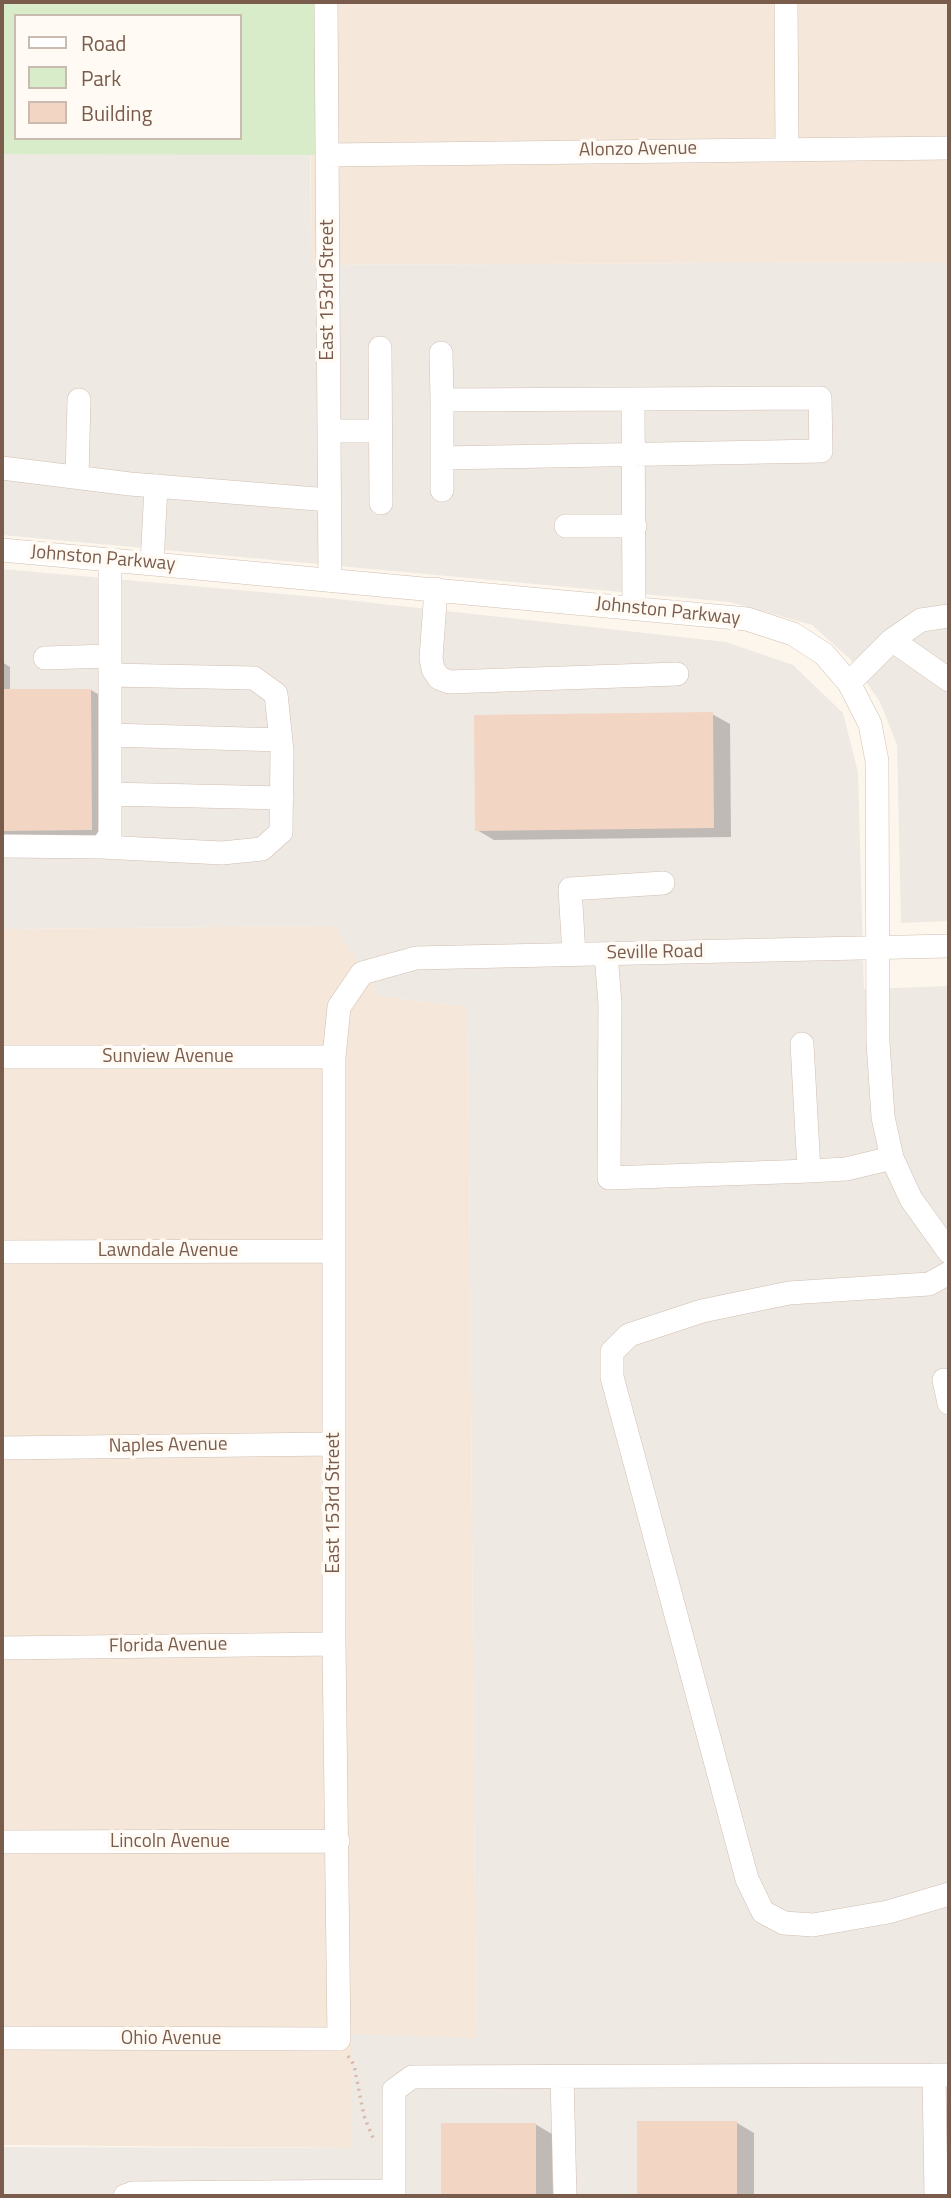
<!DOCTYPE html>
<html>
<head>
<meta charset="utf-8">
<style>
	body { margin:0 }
	#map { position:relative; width:951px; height:2198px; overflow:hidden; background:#fdf6ec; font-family:"Titillium Web",sans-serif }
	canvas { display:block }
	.frame { position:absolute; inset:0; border:4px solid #7a5c4d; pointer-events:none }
	.legend { position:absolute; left:14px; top:14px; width:228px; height:126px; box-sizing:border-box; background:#fffaf3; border:2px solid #cabbb1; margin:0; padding:9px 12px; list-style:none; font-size:21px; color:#7a5c4d }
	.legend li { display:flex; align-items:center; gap:14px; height:35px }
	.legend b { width:35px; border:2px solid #cabbb1 }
</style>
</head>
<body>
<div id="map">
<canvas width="951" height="2198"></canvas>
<div class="frame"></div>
<ul class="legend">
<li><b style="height:9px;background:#fff"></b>Road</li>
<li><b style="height:19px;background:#d8ecc9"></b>Park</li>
<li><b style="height:19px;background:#f3d5c3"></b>Building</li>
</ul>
</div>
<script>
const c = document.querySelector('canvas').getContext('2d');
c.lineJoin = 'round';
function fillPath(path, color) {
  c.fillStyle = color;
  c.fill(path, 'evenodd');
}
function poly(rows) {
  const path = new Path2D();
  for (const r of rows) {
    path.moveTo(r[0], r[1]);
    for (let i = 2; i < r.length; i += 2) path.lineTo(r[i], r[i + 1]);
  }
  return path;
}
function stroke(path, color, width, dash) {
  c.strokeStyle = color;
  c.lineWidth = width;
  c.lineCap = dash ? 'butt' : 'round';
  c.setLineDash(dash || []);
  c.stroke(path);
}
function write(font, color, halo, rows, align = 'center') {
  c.font = font + ' "Titillium Web",sans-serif';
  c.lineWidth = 7;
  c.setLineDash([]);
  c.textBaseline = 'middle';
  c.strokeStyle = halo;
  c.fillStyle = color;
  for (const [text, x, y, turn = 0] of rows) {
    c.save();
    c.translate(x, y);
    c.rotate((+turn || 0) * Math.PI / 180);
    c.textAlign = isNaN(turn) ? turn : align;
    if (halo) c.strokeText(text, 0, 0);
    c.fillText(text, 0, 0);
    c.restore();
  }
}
fillPath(poly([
	[310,2,949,2,949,262,311,265],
	[335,926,380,996,468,1007,476,2038,352,2148,2,2145,2,929]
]), '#f5e8da');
fillPath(poly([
	[2,153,310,153,311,265,949,262,949,921,901,923,897,745,880,702,850,659,812,625,730,602,2,535],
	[2,569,328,598,726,642,793,665,843,713,858,772,864,989,949,986,949,2196,2,2196,2,2147,352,2148,351,2034,476,2038,468,1007,380,996,334,926,2,929]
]), '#efe9e4');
fillPath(poly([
	[2,2,326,2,327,155,2,154],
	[16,16,240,16,240,138,16,138]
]), '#d8ecc9');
fillPath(poly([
	[2,662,10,667,10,691,91,690,108,700,109,839,2,840],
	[712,714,730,724,731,837,494,840,477,830],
	[639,2123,737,2123,754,2133,754,2196,639,2196],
	[535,2124,552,2134,553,2196,443,2196,442,2125]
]), '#0003');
fillPath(poly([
	[2,689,91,689,92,830,2,831],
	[713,712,714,828,475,831,474,715],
	[637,2121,737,2121,737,2196,637,2196],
	[441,2123,536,2123,536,2196,441,2196]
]), '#f3d5c3');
const minor = poly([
	[326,2,330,579],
	[786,2,787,148],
	[327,155,949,148],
	[380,348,381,503],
	[441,353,442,400],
	[633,400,634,608],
	[329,431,380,431],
	[442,458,442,400,820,398,821,451,442,458,442,490],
	[2,468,130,484,329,500],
	[77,477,79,400],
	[566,526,635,526],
	[2,550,747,619,793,634,824,654,849,683,870,724,877,761,878,1042,883,1117,892,1158,911,1199,949,1252],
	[152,564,156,486],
	[436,589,431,658,433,669,439,678,449,682,677,674],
	[892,640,949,680],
	[45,658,110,656],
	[849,683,892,640,921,620,949,616],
	[110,735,281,740],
	[110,794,282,798],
	[2,846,102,847,110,835,110,560],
	[102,847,222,853,262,849,281,832,282,751,276,694,254,678,110,675],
	[574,954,570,889,663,883],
	[606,954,610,1004,609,1178,810,1171],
	[802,1044,809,1171,846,1169,892,1158],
	[2,1057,334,1057],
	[2,1252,334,1251],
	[949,1273,929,1284,789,1293,702,1311,629,1335,612,1352,612,1377,747,1879,763,1912,784,1923,813,1925,888,1912,949,1894],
	[944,1380,949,1403],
	[2,1448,333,1444],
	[2,1648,334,1644],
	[2,1842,338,1841],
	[2,2038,339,2039,334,1644,334,1057,339,1007,362,973,416,958,949,946],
	[562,2077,565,2196],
	[125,2196,133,2193,394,2191],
	[394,2196,394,2090,412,2077,934,2075],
	[936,2196,934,2075,949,2075]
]);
stroke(minor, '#d1beb0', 24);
stroke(poly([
	[348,2056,354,2065,364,2116,373,2138]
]), '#d9b8a5', 3.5, [2, 5]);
stroke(minor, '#fff', 23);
write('19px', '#7a5c4d', '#fffaf3', [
	["Alonzo Avenue",638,150,-1],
	["East 153rd Street",328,290,-90],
	["Johnston Parkway",103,559,5],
	["Johnston Parkway",668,612,6],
	["Seville Road",655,953,-1],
	["Sunview Avenue",168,1057],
	["Lawndale Avenue",168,1251],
	["Naples Avenue",168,1446,-1],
	["East 153rd Street",334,1503,-90],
	["Florida Avenue",168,1646,-1],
	["Lincoln Avenue",170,1842],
	["Ohio Avenue",171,2039]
]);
</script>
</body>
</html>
